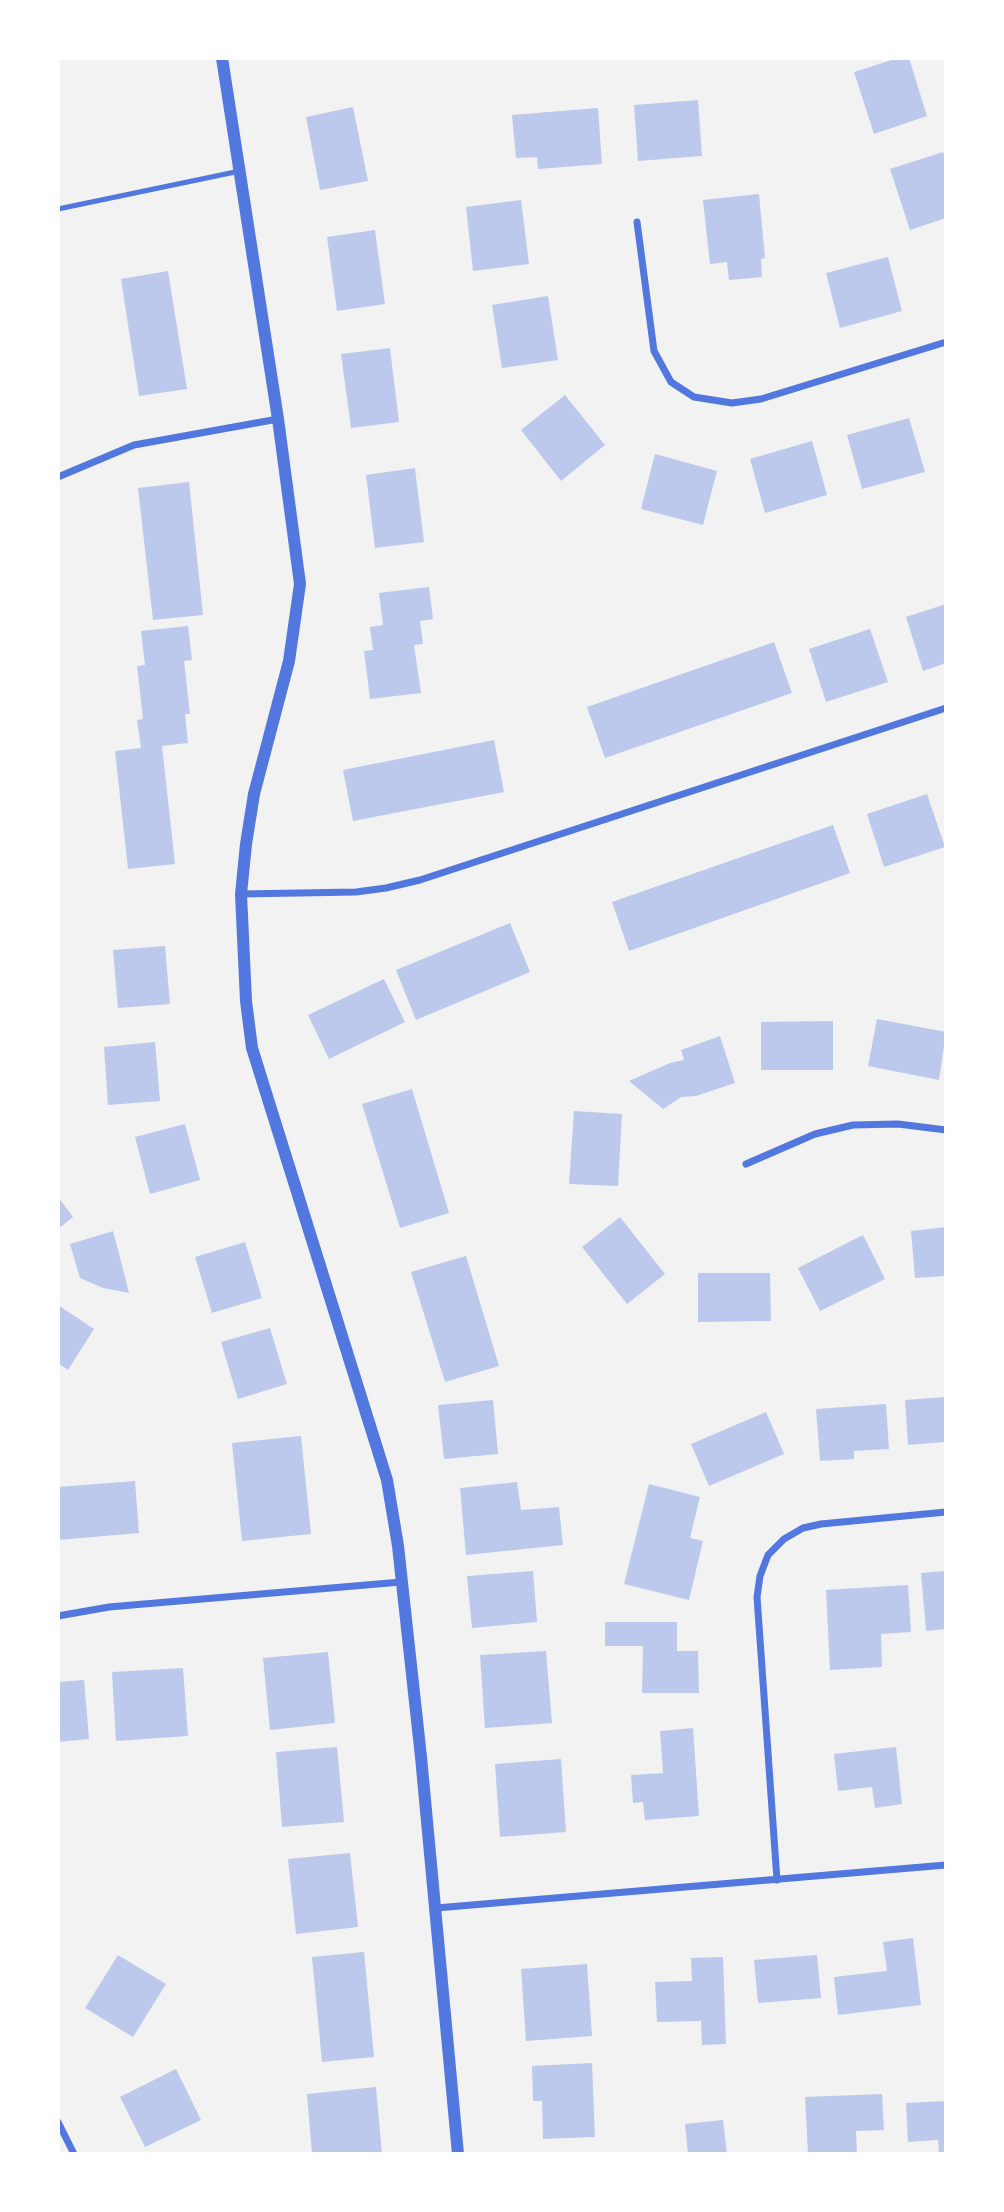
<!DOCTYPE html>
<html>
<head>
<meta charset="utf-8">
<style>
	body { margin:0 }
	#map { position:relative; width:1004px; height:2212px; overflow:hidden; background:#f2f2f2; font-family:"DejaVu Sans",sans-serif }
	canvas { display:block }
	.frame { position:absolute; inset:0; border:60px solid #fff; pointer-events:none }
</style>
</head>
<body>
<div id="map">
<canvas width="1004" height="2212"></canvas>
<div class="frame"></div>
</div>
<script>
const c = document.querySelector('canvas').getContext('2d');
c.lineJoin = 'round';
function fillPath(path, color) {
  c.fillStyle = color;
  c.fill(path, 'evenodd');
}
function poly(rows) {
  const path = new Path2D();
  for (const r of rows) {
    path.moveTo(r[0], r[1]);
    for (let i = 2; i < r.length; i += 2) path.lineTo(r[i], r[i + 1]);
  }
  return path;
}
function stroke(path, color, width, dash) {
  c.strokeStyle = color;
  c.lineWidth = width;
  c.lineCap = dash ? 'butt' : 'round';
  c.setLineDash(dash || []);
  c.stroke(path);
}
fillPath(poly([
	[898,58,909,58,927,116,874,134,854,72],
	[698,100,702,156,638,161,634,105],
	[353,107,368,181,320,190,306,117],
	[598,108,602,164,538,169,537,157,516,158,512,115],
	[943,152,946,162,946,218,910,230,890,169],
	[759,194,765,258,761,259,762,277,729,280,727,262,710,264,703,200],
	[521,200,529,264,473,271,466,207],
	[375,230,385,304,337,311,327,237],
	[888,257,902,311,840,328,826,273],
	[168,271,187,389,139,396,121,279],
	[548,296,558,360,502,368,492,305],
	[390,348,399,422,351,428,341,354],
	[565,395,605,445,561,481,521,430],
	[909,418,925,472,862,489,847,435],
	[812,441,827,495,765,513,750,459],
	[655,454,717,471,703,525,641,509],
	[415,468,424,542,375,548,366,475],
	[189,482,203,615,153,620,138,488],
	[429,587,433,619,420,621,423,644,414,645,421,693,370,699,364,651,373,650,370,627,383,625,379,593],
	[946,604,946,663,923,671,906,617],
	[188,626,192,660,184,661,190,714,185,714,188,743,162,746,175,864,128,869,115,751,141,748,137,720,143,719,137,666,145,665,141,631],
	[870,629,888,682,826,702,809,649],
	[774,642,792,693,605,758,587,707],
	[494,740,504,792,353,821,343,770],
	[927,794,945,847,884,867,867,814],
	[833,825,850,873,629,951,612,902],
	[510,923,530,972,416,1020,396,970],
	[165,946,170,1004,118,1008,113,950],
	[384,979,405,1022,329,1059,308,1015],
	[877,1019,946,1032,939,1080,868,1066],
	[833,1021,833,1070,761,1070,761,1022],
	[720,1036,735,1083,696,1096,681,1097,663,1109,629,1081,670,1063,684,1060,681,1050],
	[155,1042,160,1101,108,1105,104,1047],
	[412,1089,449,1213,400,1228,362,1104],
	[574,1111,622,1114,618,1186,569,1184],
	[185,1124,200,1180,150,1194,135,1137],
	[58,1197,73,1217,58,1229],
	[620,1217,665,1274,627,1304,582,1247],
	[946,1227,946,1276,915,1278,911,1231],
	[113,1231,122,1265,129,1293,103,1288,80,1278,70,1244],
	[863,1235,885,1279,820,1311,798,1268],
	[245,1242,262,1298,212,1313,195,1257],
	[466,1256,499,1366,445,1382,411,1272],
	[698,1273,770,1273,771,1321,698,1322],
	[58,1305,94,1329,68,1370,58,1363],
	[270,1328,287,1384,238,1399,221,1342],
	[946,1397,946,1449,944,1442,908,1445,905,1400],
	[493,1400,498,1454,444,1459,438,1405],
	[886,1404,889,1449,854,1451,854,1459,820,1461,816,1409],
	[766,1412,784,1454,709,1486,691,1444],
	[301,1436,311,1534,242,1541,232,1443],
	[135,1481,139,1533,58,1540,58,1487],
	[517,1482,521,1510,559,1507,563,1545,466,1555,460,1488],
	[649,1484,700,1497,690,1538,703,1541,689,1600,624,1584],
	[533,1571,537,1622,472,1628,467,1576],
	[946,1571,946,1629,926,1631,921,1573],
	[908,1585,911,1632,881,1634,882,1667,830,1670,826,1590],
	[605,1622,677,1622,677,1651,698,1651,699,1693,642,1693,643,1646,605,1646],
	[546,1651,552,1723,485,1728,480,1655],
	[328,1652,335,1723,270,1730,263,1658],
	[183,1668,188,1736,116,1741,112,1672],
	[84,1680,89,1739,58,1742,58,1682],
	[693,1728,699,1816,645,1820,643,1802,633,1803,631,1775,663,1773,660,1731],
	[337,1747,344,1822,282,1827,276,1752],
	[896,1747,902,1804,875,1808,872,1787,838,1791,834,1754],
	[561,1759,566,1832,500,1837,495,1764],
	[350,1853,358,1927,296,1934,288,1859],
	[913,1938,921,2005,838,2015,834,1977,887,1971,883,1942],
	[364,1952,374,2057,322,2062,312,1957],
	[118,1955,166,1984,133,2037,85,2008],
	[817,1955,821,1998,758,2003,754,1960],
	[723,1957,726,2044,702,2045,701,2021,657,2022,655,1982,692,1981,691,1958],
	[587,1964,592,2036,526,2041,521,1969],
	[592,2063,595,2137,543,2139,542,2101,533,2101,532,2066],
	[176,2069,201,2120,145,2147,120,2097],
	[376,2087,382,2154,312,2154,307,2094],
	[882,2094,884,2130,856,2131,857,2154,808,2154,805,2097],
	[946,2101,946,2154,939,2154,938,2140,908,2142,906,2103],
	[723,2120,727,2154,688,2154,685,2124]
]), '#bdc9ec');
stroke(poly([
	[58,209,240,171]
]), '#5277de', 5);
stroke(poly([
	[637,222,654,351,671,382,694,397,732,403,761,399,946,342],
	[58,477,134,445,278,419],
	[241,894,356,892,386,888,420,880,946,708],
	[746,1164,815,1134,853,1125,898,1124,946,1130],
	[58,1616,109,1607,401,1582],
	[777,1880,757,1597,760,1576,768,1555,784,1539,803,1528,821,1524,946,1512],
	[436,1908,946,1865],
	[58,2122,74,2154]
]), '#5277de', 7);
stroke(poly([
	[222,58,278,419,300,584,289,661,254,794,246,844,241,894,246,1001,252,1048,387,1480,398,1546,421,1757,458,2154]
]), '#5277de', 12);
</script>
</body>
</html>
